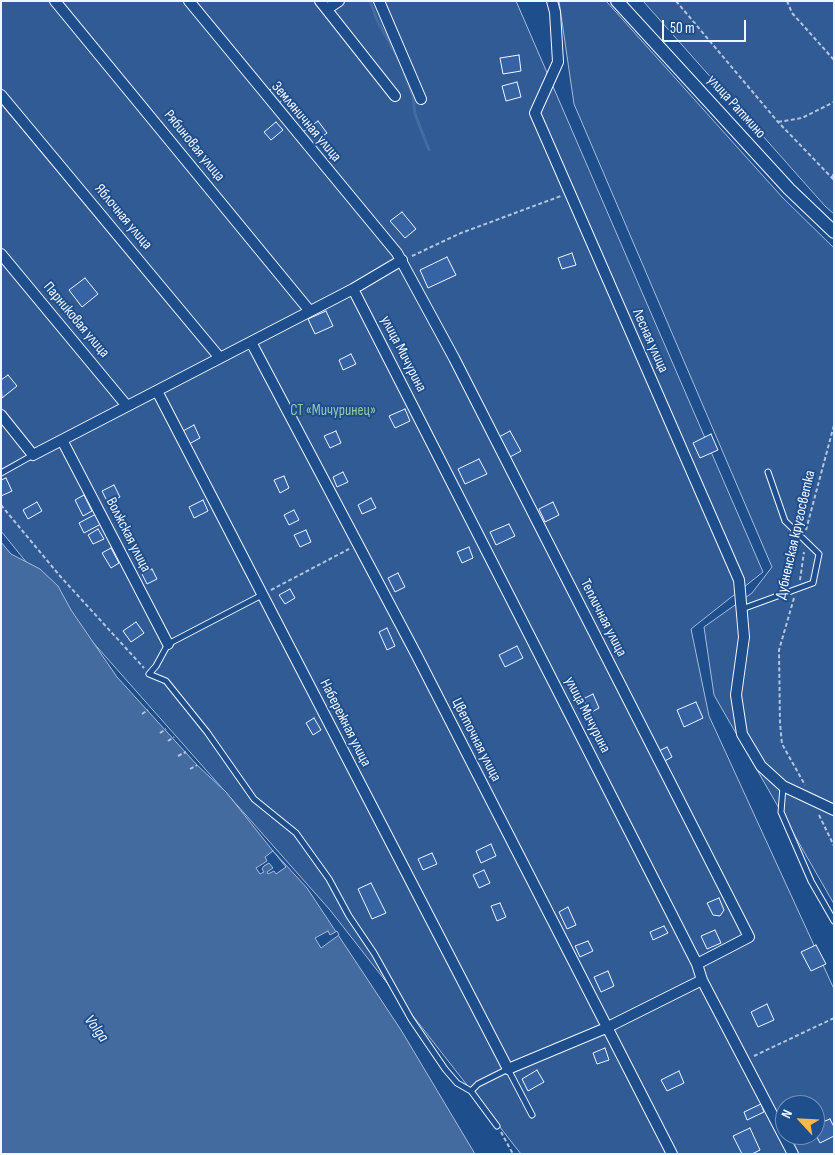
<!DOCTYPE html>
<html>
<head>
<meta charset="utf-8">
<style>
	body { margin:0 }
	#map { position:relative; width:835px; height:1155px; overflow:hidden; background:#1f4e8c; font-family:"Sofia Sans Condensed",sans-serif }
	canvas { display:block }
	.frame { position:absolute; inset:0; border:2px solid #f2f6ff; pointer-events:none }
	.north { position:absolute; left:775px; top:1095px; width:50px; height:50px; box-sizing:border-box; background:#1f4e8c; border:1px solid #7391ba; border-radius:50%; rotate:295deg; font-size:14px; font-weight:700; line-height:20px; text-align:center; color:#f2f6ff }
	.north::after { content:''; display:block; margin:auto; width:18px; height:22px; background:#ffb74d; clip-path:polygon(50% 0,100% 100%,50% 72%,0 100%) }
	.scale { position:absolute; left:662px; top:20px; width:84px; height:22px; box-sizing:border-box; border:2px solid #f2f6ff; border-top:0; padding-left:6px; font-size:15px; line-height:18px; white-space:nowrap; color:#f2f6ff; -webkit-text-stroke:4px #1f4e8c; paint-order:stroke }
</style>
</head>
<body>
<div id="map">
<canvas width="835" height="1155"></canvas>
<div class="frame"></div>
<div class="north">N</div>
<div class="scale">50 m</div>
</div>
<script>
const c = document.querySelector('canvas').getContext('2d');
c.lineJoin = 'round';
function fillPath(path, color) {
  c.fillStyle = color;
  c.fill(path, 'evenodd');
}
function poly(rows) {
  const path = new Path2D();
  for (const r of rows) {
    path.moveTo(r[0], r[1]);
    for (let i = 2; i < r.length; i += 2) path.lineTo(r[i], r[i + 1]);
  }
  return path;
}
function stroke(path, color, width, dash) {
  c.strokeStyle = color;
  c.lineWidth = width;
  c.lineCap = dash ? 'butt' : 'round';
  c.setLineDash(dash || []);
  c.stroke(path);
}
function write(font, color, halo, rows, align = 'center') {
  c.font = font + ' "Sofia Sans Condensed",sans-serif';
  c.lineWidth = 4;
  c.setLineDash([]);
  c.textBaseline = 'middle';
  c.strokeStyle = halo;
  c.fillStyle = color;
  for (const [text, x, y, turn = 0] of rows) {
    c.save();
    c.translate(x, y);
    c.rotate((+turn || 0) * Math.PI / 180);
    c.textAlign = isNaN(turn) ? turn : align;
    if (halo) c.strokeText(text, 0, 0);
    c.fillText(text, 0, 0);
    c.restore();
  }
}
const built = poly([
	[1,1,516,1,763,572,691,629,709,716,834,989,834,1154,521,1154,330,910,75,622,1,531,1,1],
	[785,1105,815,1105,815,1135,785,1135,785,1105],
	[559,1,606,1,782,197,834,248,834,904,714,695,704,627,752,593,772,567,574,104,559,1],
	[643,1,834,1,834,214,825,206,643,1]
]);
fillPath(built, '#305b95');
stroke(built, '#a8bbd7', 1);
const water = poly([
	[1,542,11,554,40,569,58,586,71,610,117,677,197,765,226,792,273,851,307,888,401,1030,475,1154,1,1154,1,542]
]);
fillPath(water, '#446ba0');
stroke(water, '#a8bbd7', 1);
const pier = poly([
	[273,851,286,867,276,874,274,871,268,874,267,872,273,868,269,863,264,866,262,869,264,872,260,874,256,868,267,861,265,857,273,851],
	[328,931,330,935,337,931,339,935,321,948,315,938,328,931]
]);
fillPath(pier, '#1f4e8c');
stroke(pier, '#a8bbd7', 1);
stroke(poly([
	[370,1,377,20,398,58],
	[404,73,413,96,415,114,429,150]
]), '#446ba0', 3);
const building = poly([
	[519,55,521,71,503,74,500,58,519,55],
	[279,82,289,95,279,103,269,91,279,82],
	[517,82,521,97,506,101,502,86,517,82],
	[318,121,327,133,312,144,303,132,318,121],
	[276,122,283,130,271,140,264,132,276,122],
	[402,212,416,229,405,238,390,221,402,212],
	[572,253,576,265,562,269,558,258,572,253],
	[447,257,456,275,428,288,420,270,447,257],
	[85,278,98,294,82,307,69,290,85,278],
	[326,311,333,326,315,334,308,319,326,311],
	[351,354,356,364,343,370,339,360,351,354],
	[8,375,17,386,2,398,1,380,8,375],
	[405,409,410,421,395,428,389,416,405,409],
	[194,425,200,438,189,444,183,431,194,425],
	[336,431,341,443,330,448,324,436,336,431],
	[510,431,521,451,510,457,499,437,510,431],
	[711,434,718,450,700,458,693,443,711,434],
	[479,459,487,474,465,484,458,469,479,459],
	[343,472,348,482,337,487,333,477,343,472],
	[284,476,289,488,280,493,274,480,284,476],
	[6,478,12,491,1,496,1,480,6,478],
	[114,485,120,497,108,503,102,491,114,485],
	[84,495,92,511,83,516,75,500,84,495],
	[371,498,376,508,362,514,358,505,371,498],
	[203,500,208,511,194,518,189,507,203,500],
	[37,502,42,511,28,519,23,510,37,502],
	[553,502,559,515,545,522,539,509,553,502],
	[294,510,299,520,289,525,284,515,294,510],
	[96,514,101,524,84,533,79,523,96,514],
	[509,524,515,536,496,545,490,532,509,524],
	[98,529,104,539,93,544,88,535,98,529],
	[306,530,311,542,300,547,294,535,306,530],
	[469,547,473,558,462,563,457,552,469,547],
	[111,548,119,563,111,568,102,553,111,548],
	[152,569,157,579,147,584,142,574,152,569],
	[398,573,405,587,395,592,388,578,398,573],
	[290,589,295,598,285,604,279,595,290,589],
	[136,622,144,633,131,642,123,631,136,622],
	[387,628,395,646,387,650,379,632,387,628],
	[517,646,523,658,505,667,499,655,517,646],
	[593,694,599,708,590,713,583,699,593,694],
	[696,702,703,718,684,727,677,710,696,702],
	[314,718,321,730,313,735,306,723,314,718],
	[667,747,672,757,663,762,657,752,667,747],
	[491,844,496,856,481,863,476,851,491,844],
	[432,853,437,864,423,870,418,859,432,853],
	[484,870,490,883,479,888,473,875,484,870],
	[371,883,386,913,372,919,358,889,371,883],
	[719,898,724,910,720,916,713,915,707,903,719,898],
	[500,903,506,917,497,921,491,906,500,903],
	[568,907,576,925,567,929,559,912,568,907],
	[664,926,668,933,653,940,650,932,664,926],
	[715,930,721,943,707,949,701,936,715,930],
	[588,941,593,951,580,957,575,946,588,941],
	[816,945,826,964,811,971,801,952,816,945],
	[608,971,614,986,601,992,594,977,608,971],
	[767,1004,774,1020,758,1027,751,1012,767,1004],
	[605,1048,609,1060,597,1064,593,1053,605,1048],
	[537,1070,544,1082,528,1091,522,1079,537,1070],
	[679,1071,684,1083,667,1091,661,1080,679,1071],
	[761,1104,764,1112,747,1120,744,1112,761,1104],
	[830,1119,834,1127,834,1136,820,1143,815,1133,815,1125,830,1119],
	[750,1128,760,1150,752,1154,742,1154,733,1136,750,1128]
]);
fillPath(building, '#3563a3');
stroke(building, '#f2f6ff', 1);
const service = poly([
	[1,473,33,455],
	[262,595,168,644,156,666,149,674,166,681,207,732,254,799,296,833,329,879,349,916,374,953,411,1019,445,1069,457,1083,471,1091,497,1126],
	[742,609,813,583,819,554,785,521,768,472],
	[783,787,781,812,811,881,834,921],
	[471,1091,478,1084,508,1069,532,1115]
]);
const minor = poly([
	[55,1,309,310],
	[189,1,397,253,454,358,749,937,697,964],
	[320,1,395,96],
	[379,1,421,99],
	[552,1,555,12,558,62,535,113,739,580,744,637,736,695,742,734,761,766,783,786,834,810],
	[327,9,339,1],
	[1,95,220,358],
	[1,254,127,406],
	[353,289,697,964,702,980,793,1154],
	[251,342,416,654,672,1154],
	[157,391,508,1069,606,1028,702,980],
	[1,415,33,455,353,289,402,260],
	[62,440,168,644]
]);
const tertiary = poly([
	[617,1,789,189,834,232]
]);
stroke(service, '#f2f6ff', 7);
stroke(minor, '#f2f6ff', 12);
stroke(tertiary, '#f2f6ff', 14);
stroke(poly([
	[676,1,778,122,834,180],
	[787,1,792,13,834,60],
	[778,122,802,118,834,102],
	[832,178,834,172],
	[412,256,461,233,561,196],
	[1,505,60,576,144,668],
	[806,530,834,425],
	[800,580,804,552],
	[271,590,349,549],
	[794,598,779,650,780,723,782,744,805,785],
	[142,714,148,710],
	[160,733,166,729],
	[168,741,174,737],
	[178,756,186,752],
	[190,769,197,765],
	[819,815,834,846],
	[754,1056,834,1018],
	[501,1132,513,1154]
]), '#b3c4dc', 2, [4, 2.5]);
stroke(service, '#1f4e8c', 5);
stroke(minor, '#1f4e8c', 10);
stroke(tertiary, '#1f4e8c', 12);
write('15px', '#f2f6ff', '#1f4e8c', [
	["улица Ратмино",736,107,48],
	["Земляничная улица",306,122,50],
	["Рябиновая улица",194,146,51],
	["Яблочная улица",123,217,50],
	["Парниковая улица",76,320,50],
	["Лесная улица",650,341,66],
	["улица Мичурина",403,354,63],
	["Волжская улица",128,535,63],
	["Дубненская кругосветка",796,535,-77],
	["Тепличная улица",603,618,63],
	["улица Мичурина",587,715,63],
	["Набережная улица",345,723,63],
	["Цветочная улица",476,740,63]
]);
write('15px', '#97c8a6', '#1f4e8c', [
	["СТ «Мичуринец»",333,411]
]);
write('italic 16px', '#f2f6ff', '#1f4e8c', [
	["Volga",96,1029,53]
]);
</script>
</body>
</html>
